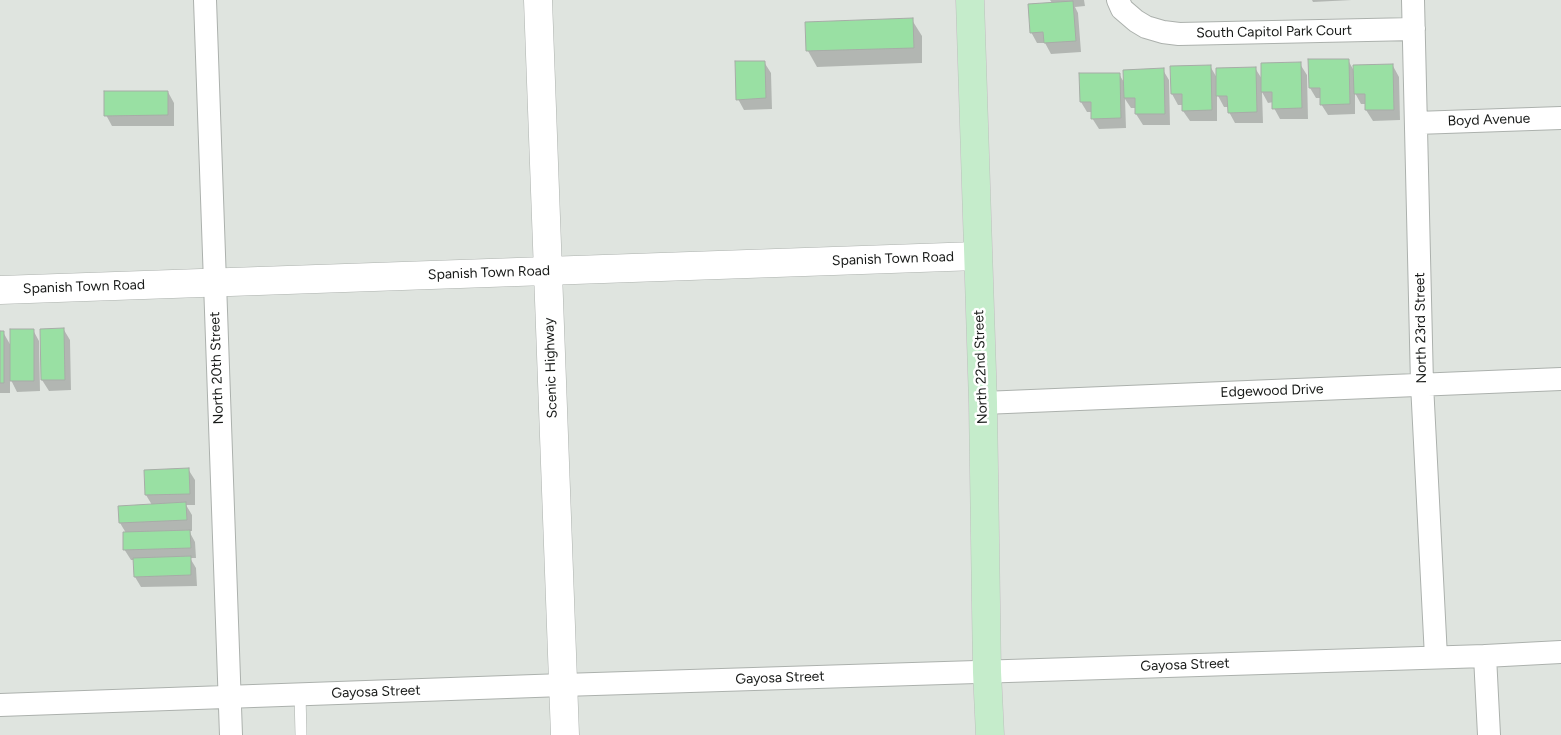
<!DOCTYPE html>
<html>
<head>
<meta charset="utf-8">
<style>
	body { margin:0 }
	canvas { display:block; background:#dfe4df }
</style>
</head>
<body>
<canvas width="1561" height="735"></canvas>
<script>
const c = document.querySelector('canvas').getContext('2d');
c.lineJoin = 'round';
function fillPath(path, color) {
  c.fillStyle = color;
  c.fill(path, 'evenodd');
}
function poly(rows) {
  const path = new Path2D();
  for (const r of rows) {
    path.moveTo(r[0], r[1]);
    for (let i = 2; i < r.length; i += 2) path.lineTo(r[i], r[i + 1]);
  }
  return path;
}
function stroke(path, color, width, dash) {
  c.strokeStyle = color;
  c.lineWidth = width;
  c.lineCap = dash ? 'butt' : 'round';
  c.setLineDash(dash || []);
  c.stroke(path);
}
function write(font, color, halo, rows, align = 'center') {
  c.font = font + ' Figtree,sans-serif';
  c.lineWidth = 5;
  c.setLineDash([]);
  c.textBaseline = 'middle';
  c.strokeStyle = halo;
  c.fillStyle = color;
  for (const [text, x, y, turn = 0] of rows) {
    c.save();
    c.translate(x, y);
    c.rotate((+turn || 0) * Math.PI / 180);
    c.textAlign = isNaN(turn) ? turn : align;
    if (halo) c.strokeText(text, 0, 0);
    c.fillText(text, 0, 0);
    c.restore();
  }
}
fillPath(poly([
	[1050,0,1084,0,1085,6,1075,7,1078,13,1081,52,1051,54,1045,43,1037,43,1031,32,1052,3],
	[1312,0,1352,0,1313,2],
	[912,20,922,36,922,63,817,67,808,51],
	[1348,60,1354,71,1393,66,1399,77,1400,120,1373,121,1366,110,1366,104,1361,104,1355,93,1355,114,1328,115,1321,104,1321,98,1316,98,1310,88],
	[764,62,771,73,772,109,744,110,738,99],
	[1300,64,1307,75,1308,119,1280,119,1274,108,1274,102,1268,103,1262,92,1263,123,1235,123,1229,112,1229,107,1224,107,1217,94,1217,121,1190,121,1183,111,1183,105,1178,105,1172,94,1172,67,1210,66,1217,78,1255,68,1262,79],
	[1163,70,1169,80,1170,125,1143,125,1136,114,1136,108,1131,108,1125,99,1126,128,1099,129,1092,118,1092,112,1087,112,1081,102,1119,74,1125,84],
	[168,92,174,103,174,126,112,126,106,115],
	[33,330,39,341,40,391,17,392,10,378,10,393,0,393,0,332,3,332,11,346],
	[64,330,70,340,71,390,49,391,42,380],
	[188,469,195,480,195,505,186,505,192,515,192,531,189,531,195,542,196,558,190,558,196,568,197,586,141,587,135,577,134,560,131,560,124,549,126,533,120,523,119,507,152,505,146,495,146,471]
]), '#0003');
const building = poly([
	[1073,1,1076,41,1044,43,1043,32,1030,33,1028,4,1073,1],
	[913,18,914,48,806,51,805,22,913,18],
	[1308,59,1349,59,1350,104,1320,105,1320,88,1309,88,1308,59],
	[735,61,765,61,766,98,736,100,735,61],
	[1301,62,1302,108,1272,109,1272,92,1261,92,1261,63,1301,62],
	[1393,64,1394,110,1365,110,1365,94,1354,94,1353,65,1393,64],
	[1211,65,1212,110,1182,111,1182,94,1171,94,1170,66,1211,65],
	[1256,67,1257,112,1228,113,1227,96,1216,96,1216,68,1256,67],
	[1164,68,1165,114,1135,114,1135,98,1124,98,1123,70,1164,68],
	[1079,73,1120,73,1121,118,1091,119,1091,102,1080,102,1079,73],
	[104,91,168,91,168,115,104,116,104,91],
	[64,328,65,380,41,380,40,329,64,328],
	[10,329,34,329,34,381,10,381,10,329],
	[0,331,4,331,4,383,0,383,0,331],
	[189,468,190,494,145,495,144,470,189,468],
	[186,502,187,520,119,523,118,506,186,502],
	[190,530,191,548,123,550,123,532,190,530],
	[191,556,191,575,134,577,133,558,191,556]
]);
fillPath(building, '#99e0a3');
stroke(building, '#a7aca7', 1);
const service = poly([
	[300,694,301,735]
]);
const minor = poly([
	[205,0,231,735],
	[1118,0,1122,9,1136,21,1146,27,1163,32,1179,34,1414,29],
	[1413,0,1422,384,1436,657],
	[1416,123,1561,118],
	[983,403,1561,379],
	[1485,656,1489,735],
	[0,705,563,685,1485,656,1561,652]
]);
const tertiary = poly([
	[538,0,565,735],
	[0,290,977,256]
]);
const primary = poly([
	[970,0,983,403,987,672,990,735]
]);
stroke(service, '#acb1ad', 12);
stroke(minor, '#acb1ad', 24);
stroke(tertiary, '#acb1ad', 29);
stroke(primary, '#bebfbe', 29);
stroke(service, '#fff', 11);
stroke(minor, '#fff', 22);
stroke(tertiary, '#fff', 28);
stroke(primary, '#c5eccb', 28);
write('14px', '#171917', '#fff', [
	["South Capitol Park Court",1274,32,-1],
	["Boyd Avenue",1489,120,-2],
	["Spanish Town Road",893,259,-2],
	["Spanish Town Road",489,273,-2],
	["Spanish Town Road",84,287,-2],
	["North 23rd Street",1421,328,-91],
	["North 22nd Street",981,367,-92],
	["North 20th Street",217,368,-92],
	["Scenic Highway",551,368,-92],
	["Edgewood Drive",1272,391,-2],
	["Gayosa Street",1185,665,-2],
	["Gayosa Street",780,678,-2],
	["Gayosa Street",376,692,-2]
]);
</script>
</body>
</html>
